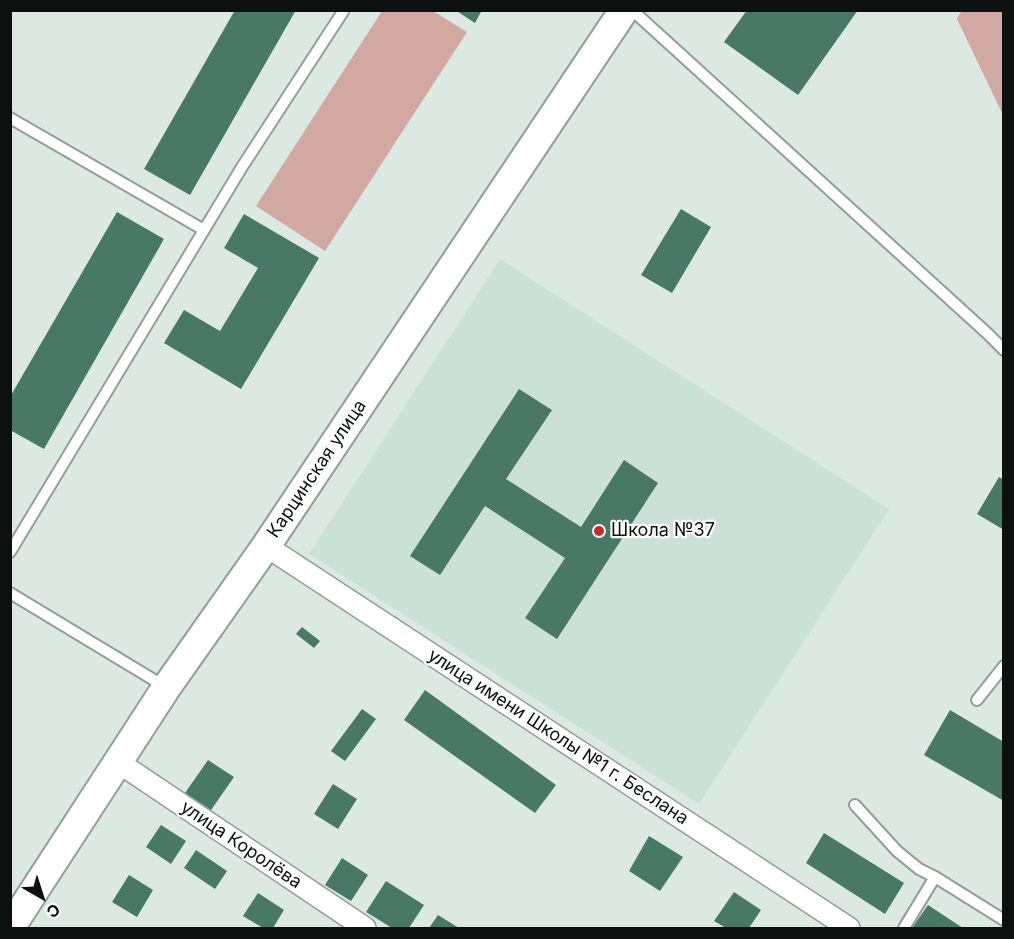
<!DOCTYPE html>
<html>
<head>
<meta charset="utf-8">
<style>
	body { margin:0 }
	#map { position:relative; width:1014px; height:939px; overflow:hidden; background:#dce9e3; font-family:Inter,sans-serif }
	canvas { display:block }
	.frame { position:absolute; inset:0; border:12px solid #0c110f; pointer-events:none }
	.north { position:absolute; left:12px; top:867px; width:60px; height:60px; -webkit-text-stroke:4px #fff; paint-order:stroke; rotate:141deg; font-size:16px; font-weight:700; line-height:24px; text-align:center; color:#0c110f }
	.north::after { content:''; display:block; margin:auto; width:21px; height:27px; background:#0c110f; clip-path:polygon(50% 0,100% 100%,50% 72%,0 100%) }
</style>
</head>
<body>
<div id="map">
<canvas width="1014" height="939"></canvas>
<div class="frame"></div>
<div class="north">С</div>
</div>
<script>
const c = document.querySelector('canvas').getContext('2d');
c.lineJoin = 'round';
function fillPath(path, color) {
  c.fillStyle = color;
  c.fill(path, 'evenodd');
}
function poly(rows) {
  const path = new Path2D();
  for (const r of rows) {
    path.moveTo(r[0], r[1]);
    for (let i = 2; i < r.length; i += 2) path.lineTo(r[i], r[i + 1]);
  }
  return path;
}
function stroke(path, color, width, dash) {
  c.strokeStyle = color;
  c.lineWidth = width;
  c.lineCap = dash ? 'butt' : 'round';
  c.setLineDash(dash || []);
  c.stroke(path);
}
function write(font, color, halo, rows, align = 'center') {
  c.font = font + ' Inter,sans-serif';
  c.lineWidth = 4.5;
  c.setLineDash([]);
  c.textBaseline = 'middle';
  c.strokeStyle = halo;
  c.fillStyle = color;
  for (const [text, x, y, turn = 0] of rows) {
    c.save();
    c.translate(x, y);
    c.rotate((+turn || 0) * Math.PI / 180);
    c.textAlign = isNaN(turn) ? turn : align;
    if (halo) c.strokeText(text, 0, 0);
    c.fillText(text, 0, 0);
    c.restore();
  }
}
fillPath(poly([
	[500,259,889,509,699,804,309,554]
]), '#cbe1d7');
fillPath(poly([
	[382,11,433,11,467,32,325,251,256,206],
	[961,11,1003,11,1003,115,957,19]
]), '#d2a8a3');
fillPath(poly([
	[235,10,296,10,190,195,144,169],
	[455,10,482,10,475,23],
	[747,10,858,10,798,95,724,42],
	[681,209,711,227,672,293,641,275],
	[117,212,164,239,44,449,10,430,10,397],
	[244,214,319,258,241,389,164,343,184,310,220,331,258,268,224,248],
	[519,389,552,410,506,479,581,527,624,460,658,483,557,639,525,618,565,558,485,506,440,575,410,556],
	[999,477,1004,480,1004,530,977,514],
	[302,627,320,641,314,648,296,634],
	[425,690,556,785,535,813,404,720],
	[362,709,376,719,345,761,331,751],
	[950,710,1004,742,1004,801,924,755],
	[208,760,234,777,211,810,185,793],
	[333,784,357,799,338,829,314,814],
	[161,825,186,841,171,864,146,847],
	[824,833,904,883,885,914,806,863],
	[649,836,683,857,660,891,629,871],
	[196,850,227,871,215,889,184,868],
	[342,858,368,875,351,901,325,885],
	[129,875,153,890,137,917,112,902],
	[386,881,424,905,409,928,392,928,366,912],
	[734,892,761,910,749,928,726,928,714,921],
	[258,893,284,910,273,928,263,928,243,916],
	[928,905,963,928,912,928],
	[438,915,459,928,429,928]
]), '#497966');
const service = poly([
	[632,10,988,334,1004,350],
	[10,118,204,230],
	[10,552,242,167,344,10],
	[10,593,164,686],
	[977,700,1004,666],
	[855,805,897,851,919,869,935,877,1004,920],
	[904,928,935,877]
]);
const minor = poly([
	[266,546,849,928],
	[118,762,365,928]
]);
const secondary = poly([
	[10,928,166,688,266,546,624,10]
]);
stroke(service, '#929e99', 14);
stroke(minor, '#929e99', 24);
stroke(secondary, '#929e99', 32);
stroke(service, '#fff', 10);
stroke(minor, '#fff', 21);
stroke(secondary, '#fff', 28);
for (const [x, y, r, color] of [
	[599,531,6,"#bf312d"]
]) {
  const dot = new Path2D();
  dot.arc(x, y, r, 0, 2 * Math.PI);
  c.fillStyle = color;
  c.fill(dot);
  stroke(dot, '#fff', 2);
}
write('18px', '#0c110f', '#fff', [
	["Карцинская улица",317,469,-56],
	["улица имени Школы №1 г. Беслана",558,737,33],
	["улица Королёва",241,845,34]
]);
write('18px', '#0c110f', '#fff', [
	["Школа №37",611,531]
], 'left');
</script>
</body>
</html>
